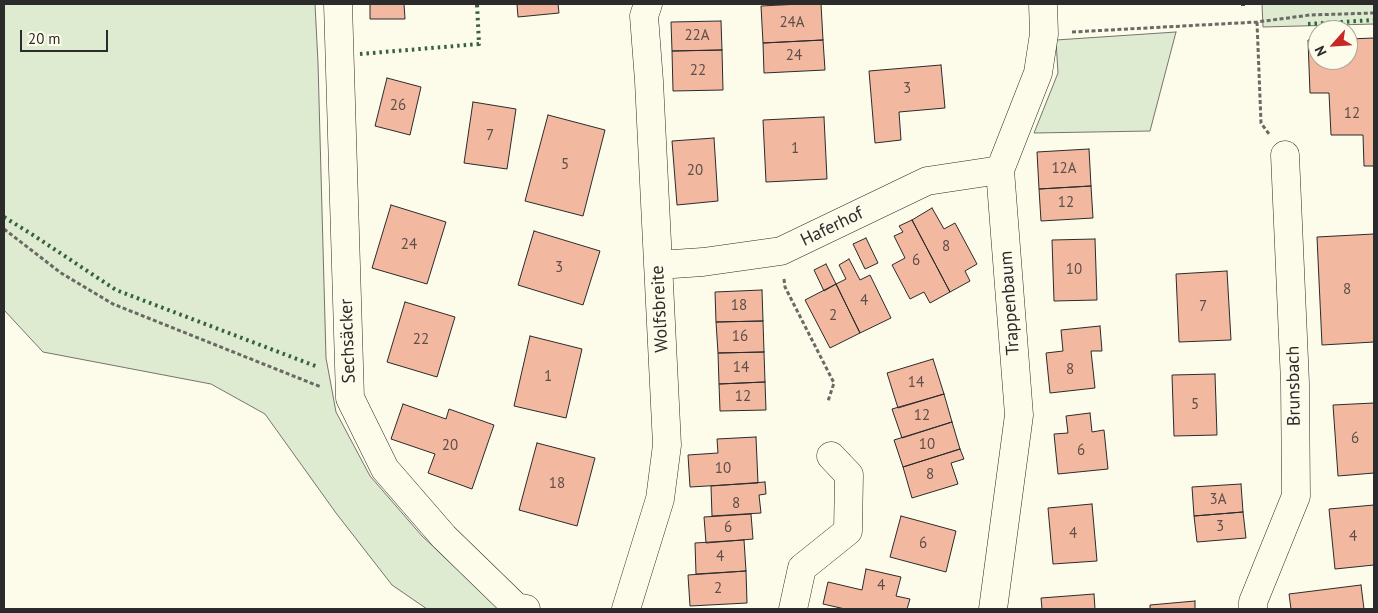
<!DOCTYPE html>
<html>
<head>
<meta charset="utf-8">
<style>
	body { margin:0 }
	#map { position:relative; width:1378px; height:613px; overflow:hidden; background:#fdfbea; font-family:"PT Sans",sans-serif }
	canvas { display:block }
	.frame { position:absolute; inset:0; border:5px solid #2b2b2b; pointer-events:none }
	.north { position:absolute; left:1308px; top:20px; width:50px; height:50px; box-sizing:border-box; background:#fdfbea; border:1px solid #a9a89e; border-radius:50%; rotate:244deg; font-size:14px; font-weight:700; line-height:20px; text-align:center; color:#2b2b2b }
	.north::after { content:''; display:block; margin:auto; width:18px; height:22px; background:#c62828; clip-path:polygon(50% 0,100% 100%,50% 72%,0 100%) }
	.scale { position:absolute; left:20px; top:30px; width:88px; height:22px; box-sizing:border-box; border:2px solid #2b2b2b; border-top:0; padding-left:6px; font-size:15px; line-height:18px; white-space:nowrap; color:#2b2b2b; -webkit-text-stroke:4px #fdfbea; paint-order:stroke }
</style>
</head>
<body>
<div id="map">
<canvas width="1378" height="613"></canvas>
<div class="frame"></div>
<div class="north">N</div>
<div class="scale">20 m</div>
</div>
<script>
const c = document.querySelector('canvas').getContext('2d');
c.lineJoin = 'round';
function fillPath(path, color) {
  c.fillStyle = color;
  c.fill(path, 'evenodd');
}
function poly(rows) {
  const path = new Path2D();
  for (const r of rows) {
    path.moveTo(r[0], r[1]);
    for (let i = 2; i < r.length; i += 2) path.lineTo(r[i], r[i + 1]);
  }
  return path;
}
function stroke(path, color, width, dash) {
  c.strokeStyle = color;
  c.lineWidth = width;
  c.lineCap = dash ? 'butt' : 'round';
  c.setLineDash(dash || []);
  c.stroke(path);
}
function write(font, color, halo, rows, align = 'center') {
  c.font = font + ' "PT Sans",sans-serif';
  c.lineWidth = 4;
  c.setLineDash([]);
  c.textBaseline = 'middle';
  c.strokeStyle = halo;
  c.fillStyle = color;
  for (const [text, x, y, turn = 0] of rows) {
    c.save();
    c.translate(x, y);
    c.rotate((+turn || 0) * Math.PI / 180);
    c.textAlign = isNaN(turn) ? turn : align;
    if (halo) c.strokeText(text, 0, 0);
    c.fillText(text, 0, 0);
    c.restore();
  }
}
const green = poly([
	[4,4,315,4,318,63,326,358,336,412,370,476,422,536,501,609,427,609,392,585,336,513,265,414,211,384,43,352,4,310,4,4],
	[1262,4,1374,4,1374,24,1263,27,1262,4],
	[1176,32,1150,131,1034,133,1058,73,1056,40,1176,32]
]);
fillPath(green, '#deebd1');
stroke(green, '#74746e', 1);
const building = poly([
	[370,4,404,4,405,19,370,19,370,4],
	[517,4,558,4,559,13,518,17,517,4],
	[800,4,821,4,823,40,763,43,761,6,800,4],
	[721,21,722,50,672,51,671,22,721,21],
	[1374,38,1374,166,1364,166,1363,135,1331,135,1329,93,1310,93,1308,40,1318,40,1318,60,1348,60,1348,39,1374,38],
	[823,40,825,70,764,73,763,43,823,40],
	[722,50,723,90,673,91,672,51,722,50],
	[941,65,945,108,899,112,901,140,875,143,869,71,941,65],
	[387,78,421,87,410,135,375,126,387,78],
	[473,102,516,109,507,169,464,163,473,102],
	[548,115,605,130,583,216,525,201,548,115],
	[824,117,827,179,766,182,763,120,824,117],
	[714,138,718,201,677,205,672,141,714,138],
	[1089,149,1091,186,1039,189,1037,152,1089,149],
	[1091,186,1093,218,1041,221,1039,189,1091,186],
	[391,205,446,222,427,284,372,268,391,205],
	[932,208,944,229,955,223,977,264,965,271,970,281,950,292,912,220,932,208],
	[912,220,950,292,930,303,924,292,910,299,892,265,905,258,894,236,903,232,899,226,912,220],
	[534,231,600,251,583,305,518,285,534,231],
	[1374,234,1374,342,1322,345,1317,237,1374,234],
	[866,238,878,263,865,269,853,244,866,238],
	[1095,239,1097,300,1054,301,1052,240,1095,239],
	[849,259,860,280,870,275,891,318,860,333,836,284,846,279,839,265,849,259],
	[826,264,836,284,824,291,814,270,826,264],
	[1227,271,1231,340,1179,342,1176,274,1227,271],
	[836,284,860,333,830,348,805,300,836,284],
	[762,290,763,321,716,322,715,292,762,290],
	[405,302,455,317,437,377,387,362,405,302],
	[763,321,764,352,718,353,716,322,763,321],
	[1100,326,1102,351,1091,351,1095,388,1050,393,1046,353,1063,351,1061,330,1100,326],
	[530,336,582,349,566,418,514,406,530,336],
	[764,352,765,382,719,384,718,353,764,352],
	[933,359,944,394,898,408,887,373,933,359],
	[1215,374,1217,435,1174,436,1172,375,1215,374],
	[765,382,766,410,720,411,719,384,765,382],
	[944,394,952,422,902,438,892,409,944,394],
	[1374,403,1374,473,1338,476,1333,405,1374,403],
	[403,404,446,419,449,409,494,425,472,489,428,473,435,454,391,439,403,404],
	[1090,413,1092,432,1104,430,1108,469,1058,474,1054,434,1068,433,1066,416,1090,413],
	[952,422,960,449,903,467,894,440,952,422],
	[756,437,758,483,690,487,688,455,718,453,717,439,756,437],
	[537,443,595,458,577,526,519,510,537,443],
	[960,449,964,459,951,463,958,484,912,498,903,467,960,449],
	[765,482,766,494,759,495,761,513,712,516,711,486,765,482],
	[1241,484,1243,512,1194,516,1192,487,1241,484],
	[1092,504,1097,561,1053,564,1048,508,1092,504],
	[1374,505,1374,565,1335,569,1329,509,1374,505],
	[1243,512,1246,538,1197,542,1194,516,1243,512],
	[751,514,753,539,706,543,704,517,751,514],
	[901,516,956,531,946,572,890,557,901,516],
	[744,540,746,571,696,574,695,543,744,540],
	[866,569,901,577,896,596,910,599,907,609,845,609,823,604,828,582,862,590,866,569],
	[746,571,747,603,690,606,688,575,746,571],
	[1361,585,1364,609,1291,609,1289,594,1361,585],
	[1094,594,1095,609,1042,609,1041,598,1094,594],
	[1195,601,1195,609,1150,609,1150,605,1195,601]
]);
fillPath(building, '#f2b8a0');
stroke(building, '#2b2b2b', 1);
const minor = poly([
	[338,4,350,398,385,469,444,537,516,607,526,609],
	[658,265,703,262,781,251,927,181,1000,170],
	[626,609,660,499,667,445,649,81,644,16,648,4],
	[793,609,802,568,848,531,849,475,831,456],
	[993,609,1019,415,1000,170,1038,73,1044,34,1043,4],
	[1253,609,1253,602,1296,496,1295,383,1285,155]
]);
stroke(minor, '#2b2b2b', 29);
stroke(poly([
	[1257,22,1261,123,1269,134],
	[1072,32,1257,22,1310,15,1374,13],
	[4,229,61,273,113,304,321,387],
	[784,279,785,287,834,383,828,401]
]), '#6a6964', 3, [4, 2.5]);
stroke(minor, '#fdfbea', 28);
stroke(poly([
	[1243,4,1243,6],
	[1308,24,1374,20],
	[360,54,479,44,477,4],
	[4,217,33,235,116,290,318,367]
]), '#34623c', 4, [2.5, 4]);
write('15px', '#5d4e48', null, [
	["24A",792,23],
	["22A",697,36],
	["24",794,56],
	["22",698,71],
	["3",907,89],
	["26",398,106],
	["12",1352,114],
	["7",490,136],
	["1",795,149],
	["5",565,165],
	["12A",1064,169],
	["20",695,171],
	["12",1066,203],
	["24",409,245],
	["8",946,247],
	["6",916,261],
	["3",559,268],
	["10",1074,270],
	["8",1347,290],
	["4",864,301],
	["18",739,306],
	["7",1203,307],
	["2",833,316],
	["16",740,337],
	["22",421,340],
	["14",741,368],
	["8",1070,370],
	["1",548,377],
	["14",916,383],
	["12",743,397],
	["5",1195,405],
	["12",922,416],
	["6",1355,439],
	["10",927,445],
	["20",450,446],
	["6",1081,451],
	["10",723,469],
	["8",930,475],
	["18",557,484],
	["3A",1218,500],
	["8",736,504],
	["3",1220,527],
	["6",728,528],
	["4",1073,534],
	["4",1353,537],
	["6",923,544],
	["4",720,557],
	["4",881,586],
	["2",718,589]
]);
write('18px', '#2b2b2b', '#fdfbea', [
	["Haferhof",832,227,-26],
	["Trappenbaum",1010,303,-94],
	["Wolfsbreite",660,309,-93],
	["Sechsäcker",348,341,-92],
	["Brunsbach",1294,386,-91]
]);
</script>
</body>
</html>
